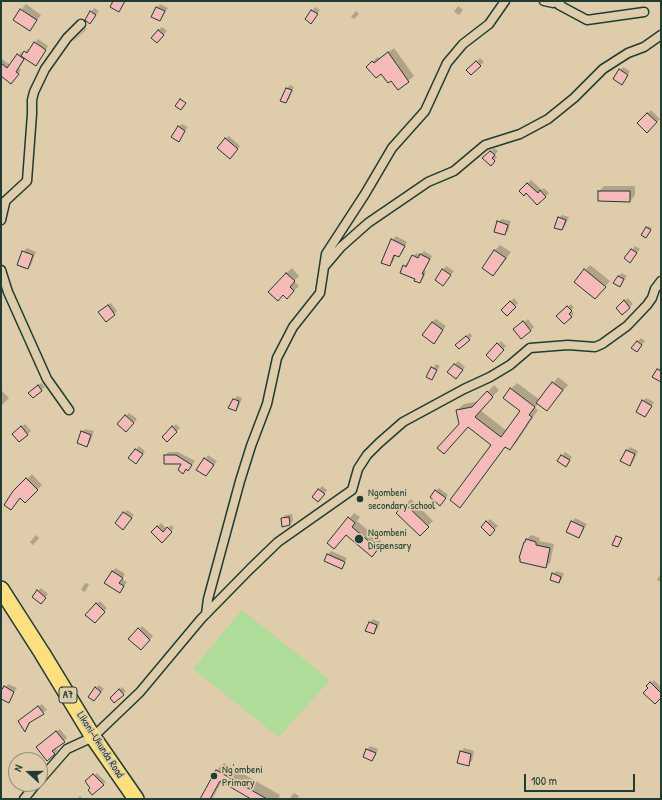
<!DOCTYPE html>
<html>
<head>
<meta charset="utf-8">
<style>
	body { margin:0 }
	#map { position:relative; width:662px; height:800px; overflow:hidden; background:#deccaa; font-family:"Patrick Hand",sans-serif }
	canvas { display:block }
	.frame { position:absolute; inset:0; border:2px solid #1f3d34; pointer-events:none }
	.north { position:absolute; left:8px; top:752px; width:40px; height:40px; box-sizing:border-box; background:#deccaa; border:1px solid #92937b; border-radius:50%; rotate:291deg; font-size:11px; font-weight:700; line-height:16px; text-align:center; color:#1f3d34 }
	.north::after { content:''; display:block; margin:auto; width:14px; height:18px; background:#1f3d34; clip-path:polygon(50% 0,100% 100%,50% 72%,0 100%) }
	.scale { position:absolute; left:524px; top:774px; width:111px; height:18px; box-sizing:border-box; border:2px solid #1f3d34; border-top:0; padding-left:5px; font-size:12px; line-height:14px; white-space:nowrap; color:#1f3d34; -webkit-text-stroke:3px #deccaa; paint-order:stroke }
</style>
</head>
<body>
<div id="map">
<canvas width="662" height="800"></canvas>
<div class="frame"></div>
<div class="north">N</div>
<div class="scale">100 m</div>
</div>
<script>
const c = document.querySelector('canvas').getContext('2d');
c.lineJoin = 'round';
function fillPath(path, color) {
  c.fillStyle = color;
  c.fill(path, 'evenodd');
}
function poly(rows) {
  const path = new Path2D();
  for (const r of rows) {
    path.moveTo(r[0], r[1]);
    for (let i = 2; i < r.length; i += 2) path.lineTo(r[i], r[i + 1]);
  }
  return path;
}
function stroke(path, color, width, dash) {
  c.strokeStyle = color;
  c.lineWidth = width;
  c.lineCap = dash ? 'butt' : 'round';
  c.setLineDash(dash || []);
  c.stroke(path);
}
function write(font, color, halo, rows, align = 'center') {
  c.font = font + ' "Patrick Hand",sans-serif';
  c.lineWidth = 3.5;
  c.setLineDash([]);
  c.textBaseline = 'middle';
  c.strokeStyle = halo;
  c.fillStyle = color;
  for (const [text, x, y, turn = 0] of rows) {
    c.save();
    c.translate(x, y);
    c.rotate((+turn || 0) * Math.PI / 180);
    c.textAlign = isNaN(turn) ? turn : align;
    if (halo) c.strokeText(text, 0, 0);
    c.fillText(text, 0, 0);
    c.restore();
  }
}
fillPath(poly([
	[242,610,330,680,279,737,193,669]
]), '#b0dc99');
fillPath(poly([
	[26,4,41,15,30,30,21,10],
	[160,4,168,8,160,20,152,16],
	[458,6,463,10,459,15,454,12],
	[315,7,320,10,314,19,306,19],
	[94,8,99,11,90,22,86,19],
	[356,11,359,14,354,19,351,17],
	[162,27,167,31,160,39,158,30],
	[86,28,87,29,74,41,74,40],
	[38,39,48,46,39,61,26,58,19,68,21,70,14,79,1,75,1,58,10,65,21,52,24,54,28,49,30,50],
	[394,48,414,76,398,89,391,79,381,73,368,67,377,57,380,58],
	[480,58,484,62,471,74,468,70],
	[623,67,630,71,622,84,620,70],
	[290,85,294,87,289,99,286,102,282,100,287,88],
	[651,110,660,119,647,132,638,123],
	[182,124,188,127,178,141,178,127],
	[229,136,240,146,233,154,225,139],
	[494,148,498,151,495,155,497,157,494,161,483,158],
	[531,180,542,190,544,188,549,193,537,204,526,192,520,191],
	[604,186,635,186,635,195,630,201,599,191],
	[562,215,569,217,565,226,562,229,559,218],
	[502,219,511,221,508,231,504,234,498,222],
	[648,226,652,228,646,237,642,234],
	[396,236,407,242,402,253,398,256,396,255,393,262,390,265,383,262,392,240],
	[500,245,511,252,498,270,493,275,483,268,495,250],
	[635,246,640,249,633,258,626,258],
	[27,248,36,252,31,265,28,268,23,252],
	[424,251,432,256,424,270,426,271,423,279,420,282,404,266,407,263,409,264,416,253,420,255],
	[590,265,610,281,595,298,585,270],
	[446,266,454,271,443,284,436,280],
	[292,268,299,276,294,281,299,286,287,298,286,273],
	[622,273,627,276,620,286,618,276],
	[514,298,518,303,507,314,502,310],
	[628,298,633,304,622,314,617,308],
	[111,303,117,311,114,314,103,309],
	[571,304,574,308,571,310,574,314,564,323,558,316],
	[436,319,446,326,434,342,432,322],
	[528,319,534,327,530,331,516,328],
	[470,333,472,336,469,340,460,341],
	[641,338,645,341,640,347,633,348],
	[501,341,506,346,493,360,487,355],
	[458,361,465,367,459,375,455,364],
	[436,364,440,366,431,379,427,377],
	[661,366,661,381,654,377],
	[558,377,568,385,547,410,538,403,535,408,538,410,516,443,510,449,506,446,466,500,460,507,492,445,468,426,460,424,457,410,464,404,479,401,494,385,499,390,480,410,507,431,522,411,511,389,517,383,540,400],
	[41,383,45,387,41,390,33,390],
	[2,391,9,398,1,406,1,392],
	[237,396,242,398,239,406,235,410,234,400],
	[646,398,654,402,645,416,643,401],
	[129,413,137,419,129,428,118,424],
	[25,424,31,431,19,441,16,431],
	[176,424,180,428,167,441,163,437],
	[85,429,94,431,90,442,87,446,82,432],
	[139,446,145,451,139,460,129,458],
	[630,447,638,451,633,462,630,465,627,450],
	[168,452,178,452,195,461,188,470,186,469,183,472,183,463,165,456],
	[565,452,572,457,566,465,559,461],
	[208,455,217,461,209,472,198,469],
	[32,474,42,485,25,501,21,497,11,509,15,492],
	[322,486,327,490,322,497,313,497],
	[439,488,448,495,443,501,436,491],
	[411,499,433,521,420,534,398,513],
	[127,510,134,515,126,525,124,513],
	[354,513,360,517,357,521,383,543,377,550,346,534,328,543],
	[292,514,293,521,290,524,282,519,285,515],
	[575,518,587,524,582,533,579,537,572,522],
	[490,519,498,526,490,534,482,527],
	[161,523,167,529,171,525,174,528,162,541,152,532],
	[36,535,39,538,33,545,30,542],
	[531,535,540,538,539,541,554,544,550,563,546,567,524,542],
	[331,551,347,558,341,568,325,561,328,554],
	[116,568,125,574,122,579,127,582,120,592,112,571],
	[556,571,564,573,562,579,559,582,553,574],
	[661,573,661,582,657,580],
	[85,583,89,584,85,592,81,590],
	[41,588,48,594,44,599,38,591],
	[100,601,107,608,98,619,96,604],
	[373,619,380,622,377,630,373,633,367,630,370,622],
	[142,626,153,636,141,649,130,639],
	[654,680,661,687,661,696,647,686],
	[8,684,17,688,8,701,1,698,1,694],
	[99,685,104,689,94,700,96,688],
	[122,687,126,691,123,694,111,698],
	[42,704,47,710,31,721,28,727,26,730,23,718],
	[60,729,67,738,55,748,58,750,54,754,40,744],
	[370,746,378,749,375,757,372,760,364,757,367,749],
	[464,748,474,751,472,761,468,764,461,752],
	[224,763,280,795,278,799,253,799,222,781,212,799,201,799,217,770],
	[97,773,106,782,103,784,91,788,89,779],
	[294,793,299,796,297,799,291,799,290,798],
	[80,796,83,799,77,799]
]), '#0003');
const building = poly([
	[113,1,125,1,119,12,110,7,113,1],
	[156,7,165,11,160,21,151,17,156,7],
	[20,9,37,20,30,31,13,20,20,9],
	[311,10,318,14,311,24,305,19,311,10],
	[90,11,96,15,90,24,85,20,90,11],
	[158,30,164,35,157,43,151,38,158,30],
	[34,42,46,50,36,66,21,56,24,51,27,53,34,42],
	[388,52,409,82,398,90,391,81,388,83,381,74,376,78,366,67,372,61,374,63,388,52],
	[17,54,24,59,16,72,19,74,11,84,1,76,1,63,7,68,17,54],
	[476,61,481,66,471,75,466,70,476,61],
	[619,69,628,75,622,85,613,79,619,69],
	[286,88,292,90,286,103,280,101,286,88],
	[180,99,186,103,181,110,175,106,180,99],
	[647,113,657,122,647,133,637,123,647,113],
	[178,126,185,131,179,142,171,137,178,126],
	[225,138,238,149,230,159,217,148,225,138],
	[490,151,495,155,492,158,495,161,491,166,482,158,490,151],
	[527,183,538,193,540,190,546,197,537,205,526,193,524,196,519,191,527,183],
	[598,191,630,191,630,202,598,201,598,191],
	[558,217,566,220,562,230,554,228,558,217],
	[497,221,508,225,505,235,494,232,497,221],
	[646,227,651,230,646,238,641,235,646,227],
	[391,239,405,246,399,257,394,255,390,266,381,263,391,239],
	[631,249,637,253,630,263,624,258,631,249],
	[494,250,506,258,493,276,482,268,494,250],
	[22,251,33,255,28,269,17,265,22,251],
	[420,254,430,259,422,274,424,274,420,283,414,281,415,279,400,273,403,265,406,267,412,255,418,258,420,254],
	[442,269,451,275,443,286,435,280,442,269],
	[584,269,606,287,595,299,574,282,584,269],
	[286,273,295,281,290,287,294,291,287,299,283,295,278,301,268,292,286,273],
	[618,276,624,279,620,287,613,283,618,276],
	[624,300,630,308,622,315,616,308,624,300],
	[510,301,516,307,507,316,501,310,510,301],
	[108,305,115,315,106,322,98,312,108,305],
	[567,306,572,311,569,314,572,317,564,324,556,316,567,306],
	[523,321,531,331,521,339,513,329,523,321],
	[432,322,443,330,434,344,422,335,432,322],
	[466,336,470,340,459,349,455,345,466,336],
	[637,341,642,345,637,352,631,348,637,341],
	[497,343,504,350,493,362,486,355,497,343],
	[454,364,463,370,456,379,447,372,454,364],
	[431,367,437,370,432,380,426,377,431,367],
	[657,369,661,371,661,382,652,377,657,369],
	[552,382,563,390,547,411,536,403,552,382],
	[38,385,42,391,33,398,28,393,38,385],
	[510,388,535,407,529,415,532,417,510,450,505,447,460,508,450,500,491,445,468,427,444,454,437,448,459,424,456,410,472,407,487,391,493,397,475,417,501,437,520,411,503,398,510,388],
	[233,399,239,401,236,411,228,408,233,399],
	[642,400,652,406,645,417,636,412,642,400],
	[125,415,134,423,126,432,117,424,125,415],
	[21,426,28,435,19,442,12,434,21,426],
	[172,426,177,432,167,442,162,437,172,426],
	[81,431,91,435,87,447,77,443,81,431],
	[135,449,143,454,136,464,128,458,135,449],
	[626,450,635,454,630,466,620,461,626,450],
	[164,455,176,455,192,465,188,471,186,469,183,474,178,470,181,464,164,464,164,455],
	[561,455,570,460,566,467,557,461,561,455],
	[204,458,214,465,206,476,196,470,204,458],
	[26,478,38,490,25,503,20,498,11,510,4,505,13,491,26,478],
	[318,489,325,494,318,502,312,497,318,489],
	[435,490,446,498,440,506,430,497,435,490],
	[405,504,429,527,420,536,396,513,405,504],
	[123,512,132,518,123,530,115,523,123,512],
	[289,517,290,525,282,527,281,518,289,517],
	[348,517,355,523,352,527,378,549,372,557,346,535,334,549,327,543,348,517],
	[486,521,495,530,490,536,481,527,486,521],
	[571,521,584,527,579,538,566,532,571,521],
	[157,526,163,532,167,527,172,532,162,543,151,532,157,526],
	[616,536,622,538,618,547,612,545,616,536],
	[526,539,536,542,536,545,550,548,546,568,520,562,520,558,519,558,524,542,525,542,526,539],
	[327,554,345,562,342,569,324,561,327,554],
	[112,571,123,578,119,583,124,586,120,593,104,583,112,571],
	[552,573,561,577,559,583,550,580,552,573],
	[37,590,46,598,41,604,32,597,37,590],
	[96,603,105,612,95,623,85,615,96,603],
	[369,622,377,625,374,634,365,631,369,622],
	[138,628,150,640,141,650,128,639,138,628],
	[650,682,661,693,661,698,655,704,643,693,648,688,646,686,650,682],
	[4,686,14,692,9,703,1,699,1,691,4,686],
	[95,687,101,692,94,701,88,697,95,687],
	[119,689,124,695,114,703,110,698,119,689],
	[38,706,44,714,29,723,25,732,18,721,38,706],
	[56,731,65,742,52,751,55,754,47,761,36,747,56,731],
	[366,749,376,753,372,761,363,757,366,749],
	[460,751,471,754,469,766,457,763,460,751],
	[216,770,267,799,251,799,220,781,210,799,200,799,216,770],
	[93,774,104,785,92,795,88,790,90,788,85,781,93,774]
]);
fillPath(building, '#f6bab8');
stroke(building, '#1f3d34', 1);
const street = poly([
	[544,1,553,3,560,1],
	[558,2,559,5,587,20,644,12],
	[1,205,27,181,32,114,32,100,34,92,45,69,67,38,81,24],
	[1,220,5,203],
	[324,267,341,247,368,223,428,182,454,171,485,145,520,134,548,119,574,98,603,69,628,53,644,47,661,35],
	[1,270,8,292,47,379,69,410],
	[206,614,208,599,240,481,251,446,267,404,277,358,293,327,320,293,326,254,365,194,392,148,425,111,447,63,463,44,489,24,505,1],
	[40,780,67,749,93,737,140,692,201,619,250,569,278,542,352,490,358,469,367,455,379,443,403,422,464,389,490,377,510,365,530,348,568,345,595,347,602,344,627,326,647,305,652,298,655,289,661,281],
	[24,799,36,784]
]);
const highway = poly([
	[1,589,42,653,93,737,136,799]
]);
stroke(street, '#1f3d34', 11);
stroke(highway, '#1f3d34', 18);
stroke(street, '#deccaa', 8);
stroke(highway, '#fddf80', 15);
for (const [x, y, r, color] of [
	[360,499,4,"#1f3d34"],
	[359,539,5,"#1f3d34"],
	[214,776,4,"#1f3d34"]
]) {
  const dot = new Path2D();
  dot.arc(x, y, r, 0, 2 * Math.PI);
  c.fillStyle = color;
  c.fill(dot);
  stroke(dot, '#deccaa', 1.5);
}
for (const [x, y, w] of [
	[68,695,18]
]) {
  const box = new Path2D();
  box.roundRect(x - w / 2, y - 8, w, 16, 3);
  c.fillStyle = '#deccaa';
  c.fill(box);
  stroke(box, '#1f3d34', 1);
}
write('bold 10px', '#1f3d34', null, [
	["A7",68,695]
]);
write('11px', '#1f3d34', '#deccaa', [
	["Ngombeni",368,493],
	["secondary school",368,506],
	["Ngombeni",368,533],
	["Dispensary",368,546],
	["Ng'ombeni",222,770],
	["Primary",222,783]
], 'left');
write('11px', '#1f3d34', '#deccaa', [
	["Likoni-Ukunda Road",100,745,57]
]);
</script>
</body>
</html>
